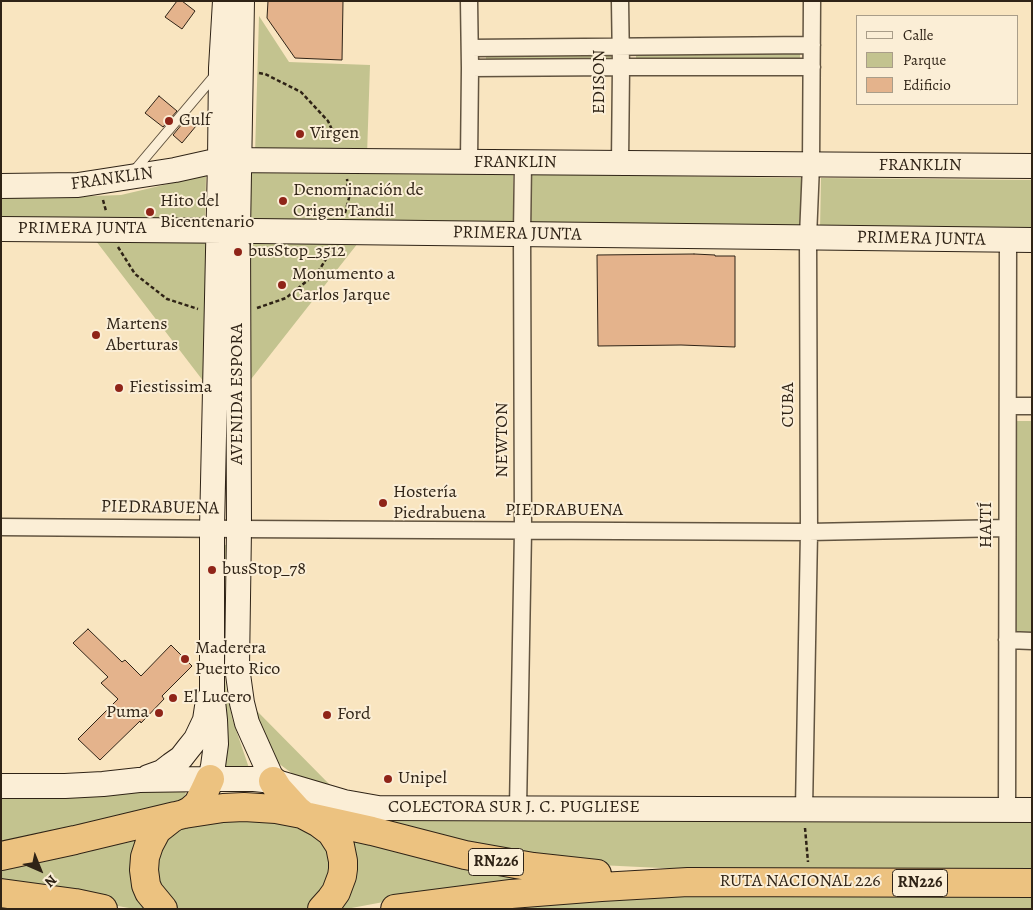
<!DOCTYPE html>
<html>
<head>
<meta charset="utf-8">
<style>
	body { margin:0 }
	#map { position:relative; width:1033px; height:910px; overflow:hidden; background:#f9e5c0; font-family:Alegreya,serif }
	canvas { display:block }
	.frame { position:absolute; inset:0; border:2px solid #2f2316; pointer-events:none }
	.legend { position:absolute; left:856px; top:15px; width:162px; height:90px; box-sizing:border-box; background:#fbeed6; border:1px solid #a99d89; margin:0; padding:6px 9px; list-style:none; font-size:15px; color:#2f2316 }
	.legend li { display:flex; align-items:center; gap:10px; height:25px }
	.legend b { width:25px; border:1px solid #a99d89 }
	.north { position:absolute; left:15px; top:845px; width:50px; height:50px; -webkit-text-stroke:4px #fbeed6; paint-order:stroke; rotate:136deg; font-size:14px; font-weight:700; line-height:20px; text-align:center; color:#2f2316 }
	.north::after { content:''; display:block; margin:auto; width:18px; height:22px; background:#2f2316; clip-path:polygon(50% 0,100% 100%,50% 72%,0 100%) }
</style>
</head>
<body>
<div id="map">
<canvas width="1033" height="910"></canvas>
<div class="frame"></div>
<ul class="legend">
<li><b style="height:6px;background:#fbeed6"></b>Calle</li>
<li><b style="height:14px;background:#c3c38f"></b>Parque</li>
<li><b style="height:14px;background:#e4b38c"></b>Edificio</li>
</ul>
<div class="north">N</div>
</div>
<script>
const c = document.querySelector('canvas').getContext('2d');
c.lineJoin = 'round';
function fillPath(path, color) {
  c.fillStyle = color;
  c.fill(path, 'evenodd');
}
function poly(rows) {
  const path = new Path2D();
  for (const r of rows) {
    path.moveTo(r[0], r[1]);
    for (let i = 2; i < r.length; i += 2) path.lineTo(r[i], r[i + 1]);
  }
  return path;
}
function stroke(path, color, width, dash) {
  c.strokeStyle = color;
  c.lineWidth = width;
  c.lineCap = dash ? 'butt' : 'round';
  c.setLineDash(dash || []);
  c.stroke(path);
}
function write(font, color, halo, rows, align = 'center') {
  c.font = font + ' Alegreya,serif';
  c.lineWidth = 4;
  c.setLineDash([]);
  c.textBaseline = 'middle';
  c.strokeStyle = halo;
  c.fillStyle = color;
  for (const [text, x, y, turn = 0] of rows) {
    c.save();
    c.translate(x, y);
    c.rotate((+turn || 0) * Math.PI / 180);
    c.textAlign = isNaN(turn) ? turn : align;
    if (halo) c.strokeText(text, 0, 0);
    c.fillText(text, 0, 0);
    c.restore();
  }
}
fillPath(poly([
	[259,16,289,62,370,65,367,155,255,154],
	[800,51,800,63,636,63,636,52],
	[486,53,611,53,611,64,486,64],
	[250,173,513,175,513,227,250,224],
	[531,174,803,178,802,231,530,227],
	[206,175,205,225,1,223,1,197,39,198,121,195],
	[821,178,1032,180,1032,231,820,229],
	[96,241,206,243,204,382],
	[358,243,248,383,248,244],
	[1016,421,1032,421,1032,632,1016,632],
	[222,545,226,545,224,668,226,688,232,718,249,768,217,768],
	[255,709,334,789,297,777,274,760,267,749],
	[1,788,184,789,186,794,181,800,147,814,1,847],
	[363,813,1032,816,1032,873,702,870,599,865,567,862,424,833],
	[194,820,288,820,327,841,334,875,311,907,307,909,179,909,170,905,153,879,163,835],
	[145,830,148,909,135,909,1,886,1,863],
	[346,837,582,877,405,898,346,909,337,909],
	[686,892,1032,894,1032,909,476,909]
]), '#c3c38f');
const building = poly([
	[177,1,182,1,195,11,182,29,165,17,177,1],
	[268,1,343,1,342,60,295,58,267,18,268,1],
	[159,96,177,111,163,127,145,113,159,96],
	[187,118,196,126,182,143,173,135,187,118],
	[694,254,715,255,715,256,735,256,735,347,681,345,598,346,597,255,694,254],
	[88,629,122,662,125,660,141,676,171,645,192,666,162,696,164,699,141,723,140,721,100,760,78,739,118,699,101,683,108,677,73,643,88,629]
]);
fillPath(building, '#e4b38c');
stroke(building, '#2f2316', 1);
const lane = poly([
	[134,171,216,74]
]);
const street = poly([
	[470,48,812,45],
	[470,68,621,67,812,67],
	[469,162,470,68,469,1],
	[620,163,621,67,620,1],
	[1008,406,1032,406],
	[1,527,239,529,809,532,1007,528],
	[1007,640,1032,641],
	[518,808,523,531,522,234,523,163],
	[804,809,809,532,808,237,811,165,812,1],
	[1007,810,1008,240]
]);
const secondary = poly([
	[242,1,238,231,239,529,237,667,242,703,247,723,273,781],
	[1,186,78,185,175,170,220,160,1032,166],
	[1,229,255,231,1032,240],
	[148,777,162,772,171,765,181,758,188,749,196,739,205,720,208,700],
	[210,779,213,766,216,744,215,720,212,692,212,528,220,160,221,68,225,1],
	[1,786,65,786,103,784,139,780,210,779,254,779,273,781,344,802,378,808,1032,810]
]);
const highway = poly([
	[273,781,278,789,297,810,302,814],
	[184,814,190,811,198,804,205,790,210,779],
	[309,817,372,831,465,855,533,867,597,874],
	[1,856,75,840,175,816],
	[1,893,75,903,103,909],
	[163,909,149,892,146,885,144,870,145,857,149,845,157,830,171,819,176,816,184,814,223,808,244,807,276,809,302,814,319,823,331,832,340,846,343,861,343,869,342,876,336,892,331,899,322,909],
	[395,909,511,894,601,887,688,882,1032,883]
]);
stroke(lane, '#625440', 11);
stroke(street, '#625440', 19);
stroke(secondary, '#2f2316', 26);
stroke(highway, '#2f2316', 30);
stroke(poly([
	[259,73,265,74,301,92,328,121,338,143],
	[103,200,106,211],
	[345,213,349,198,347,179],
	[118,247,135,274,167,299,198,309],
	[257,308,286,298,318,272,331,251],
	[805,828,808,862]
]), '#2f2316', 2.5, [4, 2.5]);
stroke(lane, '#fbeed6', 9);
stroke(street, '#fbeed6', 16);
stroke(secondary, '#fbeed6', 24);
stroke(highway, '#ecc280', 28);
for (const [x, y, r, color] of [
	[169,121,5,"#8f2418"],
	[300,134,5,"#8f2418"],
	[283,201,5,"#8f2418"],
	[150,212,5,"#8f2418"],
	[238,252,5,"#8f2418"],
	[282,285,5,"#8f2418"],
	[96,335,5,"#8f2418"],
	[119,388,5,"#8f2418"],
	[383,503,5,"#8f2418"],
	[212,570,5,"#8f2418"],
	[185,659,5,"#8f2418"],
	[173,698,5,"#8f2418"],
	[159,713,5,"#8f2418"],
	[327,715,5,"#8f2418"],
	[388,779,5,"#8f2418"]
]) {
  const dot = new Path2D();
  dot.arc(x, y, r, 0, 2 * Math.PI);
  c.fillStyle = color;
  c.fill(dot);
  stroke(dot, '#fbeed6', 2);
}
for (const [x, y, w] of [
	[496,862,55],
	[920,883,55]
]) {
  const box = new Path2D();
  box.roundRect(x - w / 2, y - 13.5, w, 27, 4);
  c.fillStyle = '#fbeed6';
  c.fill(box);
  stroke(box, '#2f2316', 1);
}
write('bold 16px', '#2f2316', null, [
	["RN226",496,862],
	["RN226",920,883]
]);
write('18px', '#2f2316', '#fbeed6', [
	["EDISON",600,82,-90],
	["FRANKLIN",515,163],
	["FRANKLIN",920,166],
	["FRANKLIN",112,179,-8],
	["PRIMERA JUNTA",82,229],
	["PRIMERA JUNTA",517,234,1],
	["PRIMERA JUNTA",921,239,1],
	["AVENIDA ESPORA",238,394,-90],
	["CUBA",789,405,-90],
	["NEWTON",503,440,-90],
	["PIEDRABUENA",160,508,1],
	["PIEDRABUENA",564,511],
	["HAITÍ",987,525,-90],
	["COLECTORA SUR J. C. PUGLIESE",514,808],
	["RUTA NACIONAL 226",800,882]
]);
write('18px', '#2f2316', '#fbeed6', [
	["Gulf",179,121],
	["Virgen",310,134],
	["Denominación de",293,191],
	["Origen Tandil",293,212],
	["Hito del",160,202],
	["Bicentenario",160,223],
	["busStop_3512",248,252],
	["Monumento a",292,275],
	["Carlos Jarque",292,296],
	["Martens",106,325],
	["Aberturas",106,346],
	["Fiestissima",129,388],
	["Hostería",393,493],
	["Piedrabuena",393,514],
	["busStop_78",222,570],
	["Maderera",195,649],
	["Puerto Rico",195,670],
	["El Lucero",183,698],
	["Puma",149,713,"right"],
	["Ford",337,715],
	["Unipel",398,779]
], 'left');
</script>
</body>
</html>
